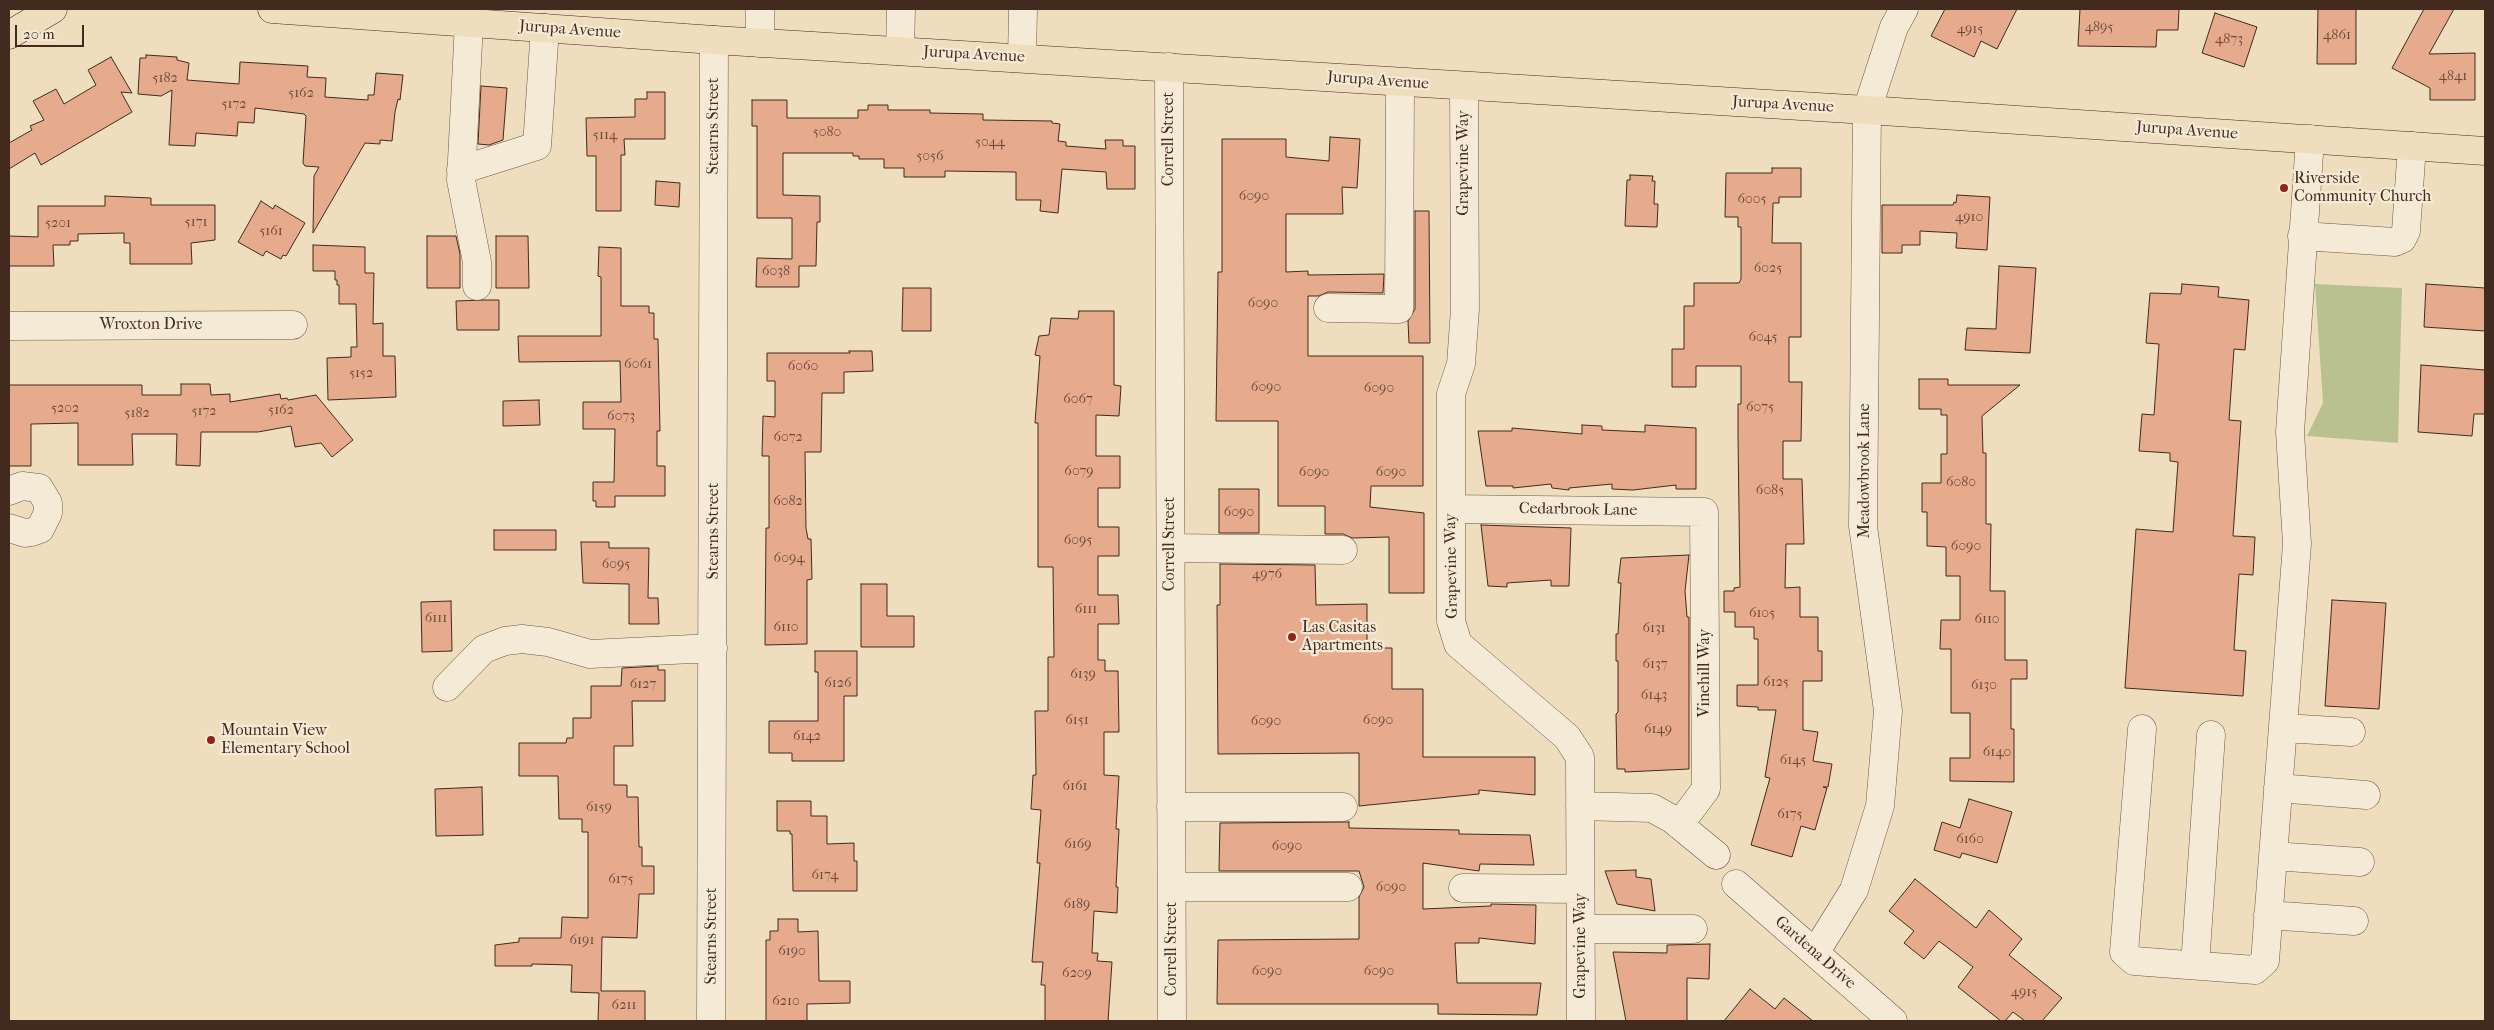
<!DOCTYPE html>
<html>
<head>
<meta charset="utf-8">
<style>
	body { margin:0 }
	#map { position:relative; width:2494px; height:1030px; overflow:hidden; background:#efdebe; font-family:"IM FELL French Canon",serif }
	canvas { display:block }
	.frame { position:absolute; inset:0; border:10px solid #422a1f; pointer-events:none }
	.scale { position:absolute; left:15px; top:25px; width:69px; height:22px; box-sizing:border-box; border:2px solid #422a1f; border-top:0; padding-left:6px; font-size:15px; line-height:18px; white-space:nowrap; color:#422a1f; -webkit-text-stroke:4px #f5ead5; paint-order:stroke }
</style>
</head>
<body>
<div id="map">
<canvas width="2494" height="1030"></canvas>
<div class="frame"></div>
<div class="scale">20 m</div>
</div>
<script>
const c = document.querySelector('canvas').getContext('2d');
c.lineJoin = 'round';
function fillPath(path, color) {
  c.fillStyle = color;
  c.fill(path, 'evenodd');
}
function poly(rows) {
  const path = new Path2D();
  for (const r of rows) {
    path.moveTo(r[0], r[1]);
    for (let i = 2; i < r.length; i += 2) path.lineTo(r[i], r[i + 1]);
  }
  return path;
}
function stroke(path, color, width, dash) {
  c.strokeStyle = color;
  c.lineWidth = width;
  c.lineCap = dash ? 'butt' : 'round';
  c.setLineDash(dash || []);
  c.stroke(path);
}
function write(font, color, halo, rows, align = 'center') {
  c.font = font + ' "IM FELL French Canon",serif';
  c.lineWidth = 4.5;
  c.setLineDash([]);
  c.textBaseline = 'middle';
  c.strokeStyle = halo;
  c.fillStyle = color;
  for (const [text, x, y, turn = 0] of rows) {
    c.save();
    c.translate(x, y);
    c.rotate((+turn || 0) * Math.PI / 180);
    c.textAlign = isNaN(turn) ? turn : align;
    if (halo) c.strokeText(text, 0, 0);
    c.fillText(text, 0, 0);
    c.restore();
  }
}
fillPath(poly([
	[2315,284,2402,288,2398,443,2307,436,2323,403]
]), '#bac191');
const building = poly([
	[1945,9,2017,9,1997,49,1981,41,1974,57,1931,36,1945,9],
	[2080,9,2179,9,2178,30,2157,30,2156,47,2078,46,2080,9],
	[2318,9,2356,9,2356,64,2317,64,2318,9],
	[2424,9,2454,9,2429,54,2475,53,2475,100,2430,100,2430,88,2392,68,2424,9],
	[2215,13,2257,27,2244,67,2202,53,2215,13],
	[146,55,177,57,177,60,189,63,187,80,239,84,240,62,308,66,307,77,326,78,325,97,368,100,368,95,374,95,376,73,403,75,400,100,398,99,395,112,392,141,380,140,380,144,365,143,313,233,314,176,319,167,305,166,303,163,306,116,304,114,255,108,254,123,238,122,237,136,196,133,195,146,169,145,172,90,161,96,138,94,140,58,146,58,146,55],
	[111,57,132,93,121,92,132,112,41,165,35,153,9,169,9,143,32,130,30,126,44,120,33,101,56,89,64,104,96,85,88,70,111,57],
	[481,86,507,88,503,140,489,145,478,144,481,86],
	[647,92,665,92,665,139,624,139,625,155,621,155,621,211,596,211,596,156,587,156,586,118,635,117,635,99,647,99,647,92],
	[752,100,787,100,787,118,858,118,858,110,868,110,868,105,888,105,888,110,930,110,930,113,983,114,983,120,1052,121,1052,123,1060,124,1058,141,1066,142,1066,146,1106,149,1105,140,1123,140,1123,146,1135,146,1135,189,1107,189,1106,172,1062,169,1058,213,1040,211,1041,200,1016,200,1016,172,945,171,945,177,904,177,904,168,884,168,884,159,859,159,859,156,853,156,853,153,783,153,783,195,820,196,820,222,817,222,816,266,799,266,799,287,756,287,757,258,792,259,792,218,757,218,757,126,752,126,752,100],
	[1330,137,1360,139,1357,188,1342,187,1343,214,1286,214,1286,272,1308,271,1308,275,1384,274,1383,293,1328,292,1319,296,1308,296,1308,356,1423,356,1423,486,1371,486,1370,507,1424,513,1424,593,1389,593,1389,537,1352,538,1343,534,1325,534,1325,506,1278,506,1278,421,1216,421,1218,272,1222,272,1222,139,1286,139,1286,157,1329,161,1330,137],
	[1772,168,1801,168,1801,197,1779,197,1779,203,1773,203,1772,243,1801,243,1801,337,1789,337,1789,382,1802,382,1801,441,1783,441,1783,479,1802,479,1804,544,1786,544,1785,588,1800,587,1800,617,1818,617,1818,651,1822,651,1822,681,1803,681,1803,730,1818,732,1813,761,1832,764,1828,787,1823,787,1827,788,1815,830,1801,826,1792,857,1751,845,1770,778,1765,777,1776,710,1758,710,1758,707,1737,706,1737,685,1758,685,1758,639,1754,639,1754,627,1735,627,1735,612,1724,612,1724,591,1734,591,1734,588,1740,587,1738,435,1738,404,1741,404,1741,366,1696,366,1696,387,1672,387,1672,349,1684,349,1684,306,1694,306,1694,283,1739,283,1741,279,1741,227,1738,227,1738,217,1725,217,1726,173,1772,173,1772,168],
	[1630,175,1653,176,1652,181,1655,181,1654,204,1658,204,1657,227,1625,226,1627,180,1630,180,1630,175],
	[656,181,680,183,679,207,655,205,656,181],
	[1957,195,1990,197,1987,250,1956,248,1957,233,1920,231,1920,245,1902,245,1902,253,1882,253,1882,205,1953,205,1954,202,1956,203,1957,195],
	[105,196,151,198,151,205,215,205,215,240,191,243,192,264,130,264,130,243,124,243,124,233,78,234,78,241,70,241,70,245,53,245,54,266,9,266,9,236,38,237,38,206,105,206,105,196],
	[261,201,273,209,275,205,305,223,286,256,283,255,281,259,266,251,263,256,238,242,261,201],
	[1415,211,1429,211,1430,343,1409,343,1408,321,1415,309,1415,211],
	[427,236,456,236,460,254,460,288,427,288,427,236],
	[496,236,528,236,529,288,496,288,496,236],
	[313,245,365,247,365,273,374,273,373,324,383,323,383,356,395,356,396,397,328,400,327,358,351,357,351,347,357,347,356,304,339,304,339,285,337,285,337,280,335,280,335,271,313,271,313,245],
	[599,247,621,248,621,306,649,306,649,313,654,313,654,339,658,339,660,431,657,431,657,466,665,466,665,496,615,496,615,507,596,507,596,501,593,501,593,482,614,482,615,429,583,429,583,402,621,402,620,361,519,362,518,336,601,336,601,277,598,276,599,247],
	[1999,266,2036,268,2030,353,1965,350,1967,328,1996,329,1999,266],
	[2182,284,2219,287,2218,297,2249,300,2245,350,2234,349,2229,420,2241,421,2233,536,2255,537,2253,575,2239,574,2234,650,2246,651,2243,696,2125,688,2136,529,2173,532,2178,462,2170,461,2170,453,2139,451,2142,414,2154,415,2159,344,2146,343,2150,293,2181,294,2182,284],
	[2426,284,2485,288,2485,331,2424,327,2426,284],
	[903,288,931,288,931,331,902,331,903,288],
	[482,300,499,300,499,330,457,330,456,301,482,300],
	[1079,311,1114,311,1114,385,1121,386,1119,416,1096,415,1096,456,1120,456,1120,488,1098,488,1098,527,1119,527,1119,556,1098,556,1098,595,1118,595,1119,624,1098,624,1098,660,1105,660,1105,671,1118,671,1119,732,1104,732,1104,775,1119,776,1116,829,1119,829,1116,887,1118,887,1117,913,1094,911,1092,953,1098,953,1097,961,1112,962,1108,1021,1045,1021,1045,985,1041,985,1043,962,1032,962,1040,863,1037,863,1041,810,1031,809,1033,775,1036,775,1035,711,1048,711,1048,657,1054,657,1053,567,1038,567,1038,423,1035,423,1040,356,1035,355,1039,336,1049,335,1051,318,1078,319,1079,311],
	[849,351,872,351,873,371,844,372,844,393,822,393,821,452,805,452,806,528,808,539,811,539,812,579,807,580,807,644,765,645,766,528,769,528,769,456,762,456,763,416,775,417,775,381,767,381,767,353,850,353,849,351],
	[2421,365,2485,370,2485,414,2474,414,2472,436,2418,432,2421,365],
	[1919,379,1948,379,1948,385,2020,385,1982,416,1983,453,1986,453,1986,524,1991,524,1990,591,2005,591,2005,660,2027,660,2027,679,2011,679,2011,729,2014,729,2014,782,1950,781,1950,758,1970,758,1970,713,1951,713,1951,649,1940,649,1941,620,1960,620,1960,576,1946,576,1946,547,1927,546,1927,512,1922,512,1922,483,1941,483,1941,454,1947,454,1947,415,1941,415,1941,409,1919,409,1919,379],
	[181,384,210,384,211,395,230,394,230,402,280,394,281,399,287,398,288,400,316,395,353,440,332,457,321,443,295,447,291,426,258,432,201,432,200,466,176,465,177,434,132,434,133,465,78,465,78,423,31,424,31,466,9,466,9,385,142,385,142,395,181,395,181,384],
	[539,400,540,425,503,426,503,401,539,400],
	[1582,425,1602,426,1602,430,1645,432,1645,425,1696,428,1696,489,1676,489,1676,485,1633,490,1612,489,1612,484,1569,488,1569,490,1552,488,1551,484,1513,488,1513,486,1486,486,1478,431,1512,431,1512,428,1582,434,1582,425],
	[1219,489,1259,489,1259,533,1219,533,1219,489],
	[1481,525,1571,528,1569,586,1551,586,1551,580,1507,583,1507,587,1488,586,1481,525],
	[494,530,556,530,556,550,494,550,494,530],
	[581,542,609,542,609,548,649,548,648,598,658,598,659,624,629,624,629,584,583,583,581,542],
	[1689,555,1685,591,1687,617,1689,617,1689,769,1625,772,1625,769,1617,769,1616,714,1618,712,1618,661,1616,661,1616,634,1618,634,1619,618,1621,583,1618,583,1621,558,1689,555],
	[1220,564,1315,565,1316,605,1367,604,1367,648,1392,648,1392,689,1423,689,1423,757,1535,757,1535,795,1479,790,1479,794,1359,806,1359,753,1218,754,1217,605,1220,605,1220,564],
	[861,584,887,584,887,616,914,616,914,647,861,647,861,584],
	[2332,600,2386,603,2379,709,2325,706,2332,600],
	[451,601,452,651,422,652,421,602,451,601],
	[815,651,857,651,857,696,844,696,844,761,792,761,792,753,769,753,769,721,818,721,818,672,815,672,815,651],
	[658,666,658,670,665,670,665,701,632,701,633,746,614,746,614,785,627,785,627,797,638,797,639,847,642,847,642,866,654,866,654,894,639,894,637,938,602,937,601,991,645,991,645,1021,598,1021,599,993,571,992,572,965,532,964,532,966,495,966,495,945,519,942,519,938,561,938,562,917,588,918,588,832,582,832,582,819,559,819,558,776,519,776,519,743,566,743,567,738,573,738,573,718,591,718,591,686,621,686,622,668,658,666],
	[482,787,483,835,436,836,435,789,482,787],
	[1969,799,2012,812,1997,863,1962,853,1960,858,1934,850,1942,822,1960,828,1969,799],
	[777,801,811,801,811,816,827,816,827,844,854,843,854,861,857,861,857,891,793,891,792,834,790,834,790,831,777,831,777,801],
	[1349,822,1349,828,1459,830,1459,834,1530,835,1534,865,1480,864,1479,871,1423,863,1423,909,1491,906,1491,904,1536,905,1535,944,1479,938,1479,943,1455,943,1457,983,1541,983,1537,1015,1438,1014,1438,1004,1217,1004,1218,940,1359,939,1359,897,1364,887,1359,871,1219,871,1220,823,1349,822],
	[1636,870,1636,877,1651,879,1655,911,1617,904,1605,871,1636,870],
	[1915,879,1976,928,1989,910,2022,939,2009,955,2062,998,2042,1021,2025,1021,2013,1012,2005,1021,2001,1021,1958,987,1973,967,1939,941,1924,959,1904,943,1914,931,1889,911,1915,879],
	[778,919,798,919,798,932,818,931,819,981,850,981,850,1003,807,1004,807,1021,766,1021,766,940,770,940,770,931,778,931,778,919],
	[1710,944,1709,979,1687,978,1687,1021,1626,1021,1613,952,1667,953,1667,945,1710,944],
	[1750,989,1775,1009,1784,998,1813,1021,1724,1021,1750,989]
]);
fillPath(building, '#e6aa8c');
stroke(building, '#422a1f', 1);
const minor = poly([
	[469,23,461,180,477,262,477,286],
	[760,43,760,9],
	[900,51,901,9],
	[1022,58,1023,9],
	[1169,67,1172,1021],
	[1464,87,1465,309,1461,364,1451,394,1451,621,1458,644,1567,737,1580,757,1581,1021],
	[461,170,537,146,545,28],
	[2302,236,2395,242,2402,239,2406,231,2412,146],
	[1328,308,1399,309,1400,83],
	[9,326,293,325],
	[9,491,22,486,39,488,48,503,48,513,40,529,32,532,25,533,9,528],
	[1451,509,1704,512,1706,789,1679,825],
	[1171,548,1343,550],
	[447,687,484,649,505,641,522,639,548,642,590,654,713,648],
	[2283,728,2351,732],
	[2142,729,2124,952,2134,961,2255,970,2265,961,2297,544,2290,432,2310,139],
	[2278,788,2366,795],
	[1580,806,1652,808,1672,819,1716,855],
	[1171,807,1343,807],
	[2273,856,2360,862],
	[1736,884,1893,1021],
	[1172,887,1348,887],
	[1463,888,1580,889],
	[2268,915,2354,921],
	[1581,929,1693,929],
	[1815,953,1854,890,1880,806,1888,711,1863,526,1867,110,1894,27,1904,9],
	[2195,965,2211,735],
	[711,1021,714,40]
]);
const major = poly([
	[272,9,714,40,1867,110,2485,151],
	[9,35,53,9]
]);
stroke(minor, '#6d5747', 29);
stroke(major, '#422a1f', 29);
stroke(minor, '#f5ead5', 28);
stroke(major, '#efdebe', 28);
for (const [x, y, r, color] of [
	[2284,188,5,"#8f2418"],
	[1292,637,5,"#8f2418"],
	[211,740,5,"#8f2418"]
]) {
  const dot = new Path2D();
  dot.arc(x, y, r, 0, 2 * Math.PI);
  c.fillStyle = color;
  c.fill(dot);
  stroke(dot, '#f5ead5', 2);
}
write('14px', '#6b4a3a', null, [
	["4895",2099,28],
	["4915",1970,30],
	["4861",2337,36],
	["4873",2229,40],
	["4841",2453,77],
	["5182",165,79],
	["5162",301,94],
	["5172",234,105],
	["5080",827,133],
	["5114",605,136],
	["5044",990,143],
	["5056",930,157],
	["6090",1254,197],
	["6005",1752,200],
	["4910",1969,218],
	["5171",196,223],
	["5201",58,224],
	["5161",271,232],
	["6025",1768,269],
	["6038",776,272],
	["6090",1263,304],
	["6045",1763,338],
	["6061",638,365],
	["6060",803,367],
	["5152",361,374],
	["6090",1266,388],
	["6090",1379,389],
	["6067",1078,400],
	["6075",1760,408],
	["5202",65,409],
	["5162",281,411],
	["5172",204,412],
	["5182",137,414],
	["6073",621,417],
	["6072",788,438],
	["6079",1079,472],
	["6090",1314,473],
	["6090",1391,473],
	["6080",1961,483],
	["6085",1770,491],
	["6082",788,502],
	["6090",1239,513],
	["6095",1078,541],
	["6090",1966,547],
	["6094",789,559],
	["6095",616,565],
	["4976",1267,575],
	["6111",1086,610],
	["6105",1762,614],
	["6111",436,619],
	["6110",1987,620],
	["6110",786,628],
	["6131",1654,629],
	["6137",1655,665],
	["6139",1083,675],
	["6125",1776,683],
	["6126",838,684],
	["6127",643,685],
	["6130",1984,686],
	["6143",1654,696],
	["6151",1077,721],
	["6090",1378,721],
	["6090",1266,722],
	["6149",1658,730],
	["6142",807,737],
	["6140",1997,753],
	["6145",1793,761],
	["6161",1075,787],
	["6159",599,808],
	["6175",1790,815],
	["6160",1970,840],
	["6169",1078,845],
	["6090",1287,847],
	["6174",825,876],
	["6175",621,880],
	["6090",1391,888],
	["6189",1077,905],
	["6191",582,941],
	["6190",792,952],
	["6090",1267,972],
	["6090",1379,972],
	["6209",1077,974],
	["4915",2024,993],
	["6210",786,1002],
	["6211",624,1006]
]);
write('16px', '#422a1f', '#f5ead5', [
	["Jurupa Avenue",570,30,4],
	["Jurupa Avenue",974,55,3],
	["Jurupa Avenue",1378,81,4],
	["Jurupa Avenue",1783,105,3],
	["Stearns Street",714,126,-90],
	["Jurupa Avenue",2187,131,4],
	["Correll Street",1169,139,-90],
	["Grapevine Way",1464,163,-90],
	["Wroxton Drive",151,325],
	["Meadowbrook Lane",1865,471,-90],
	["Cedarbrook Lane",1578,510,1],
	["Stearns Street",714,531,-90],
	["Correll Street",1170,544,-90],
	["Grapevine Way",1452,566,-91],
	["Vinehill Way",1705,673,-90],
	["Stearns Street",712,936,-90],
	["Grapevine Way",1581,946,-90],
	["Correll Street",1172,949,-90],
	["Gardena Drive",1815,953,41]
]);
write('16px', '#422a1f', '#f5ead5', [
	["Riverside",2294,179],
	["Community Church",2294,197],
	["Las Casitas",1302,628],
	["Apartments",1302,646],
	["Mountain View",221,731],
	["Elementary School",221,749]
], 'left');
</script>
</body>
</html>
